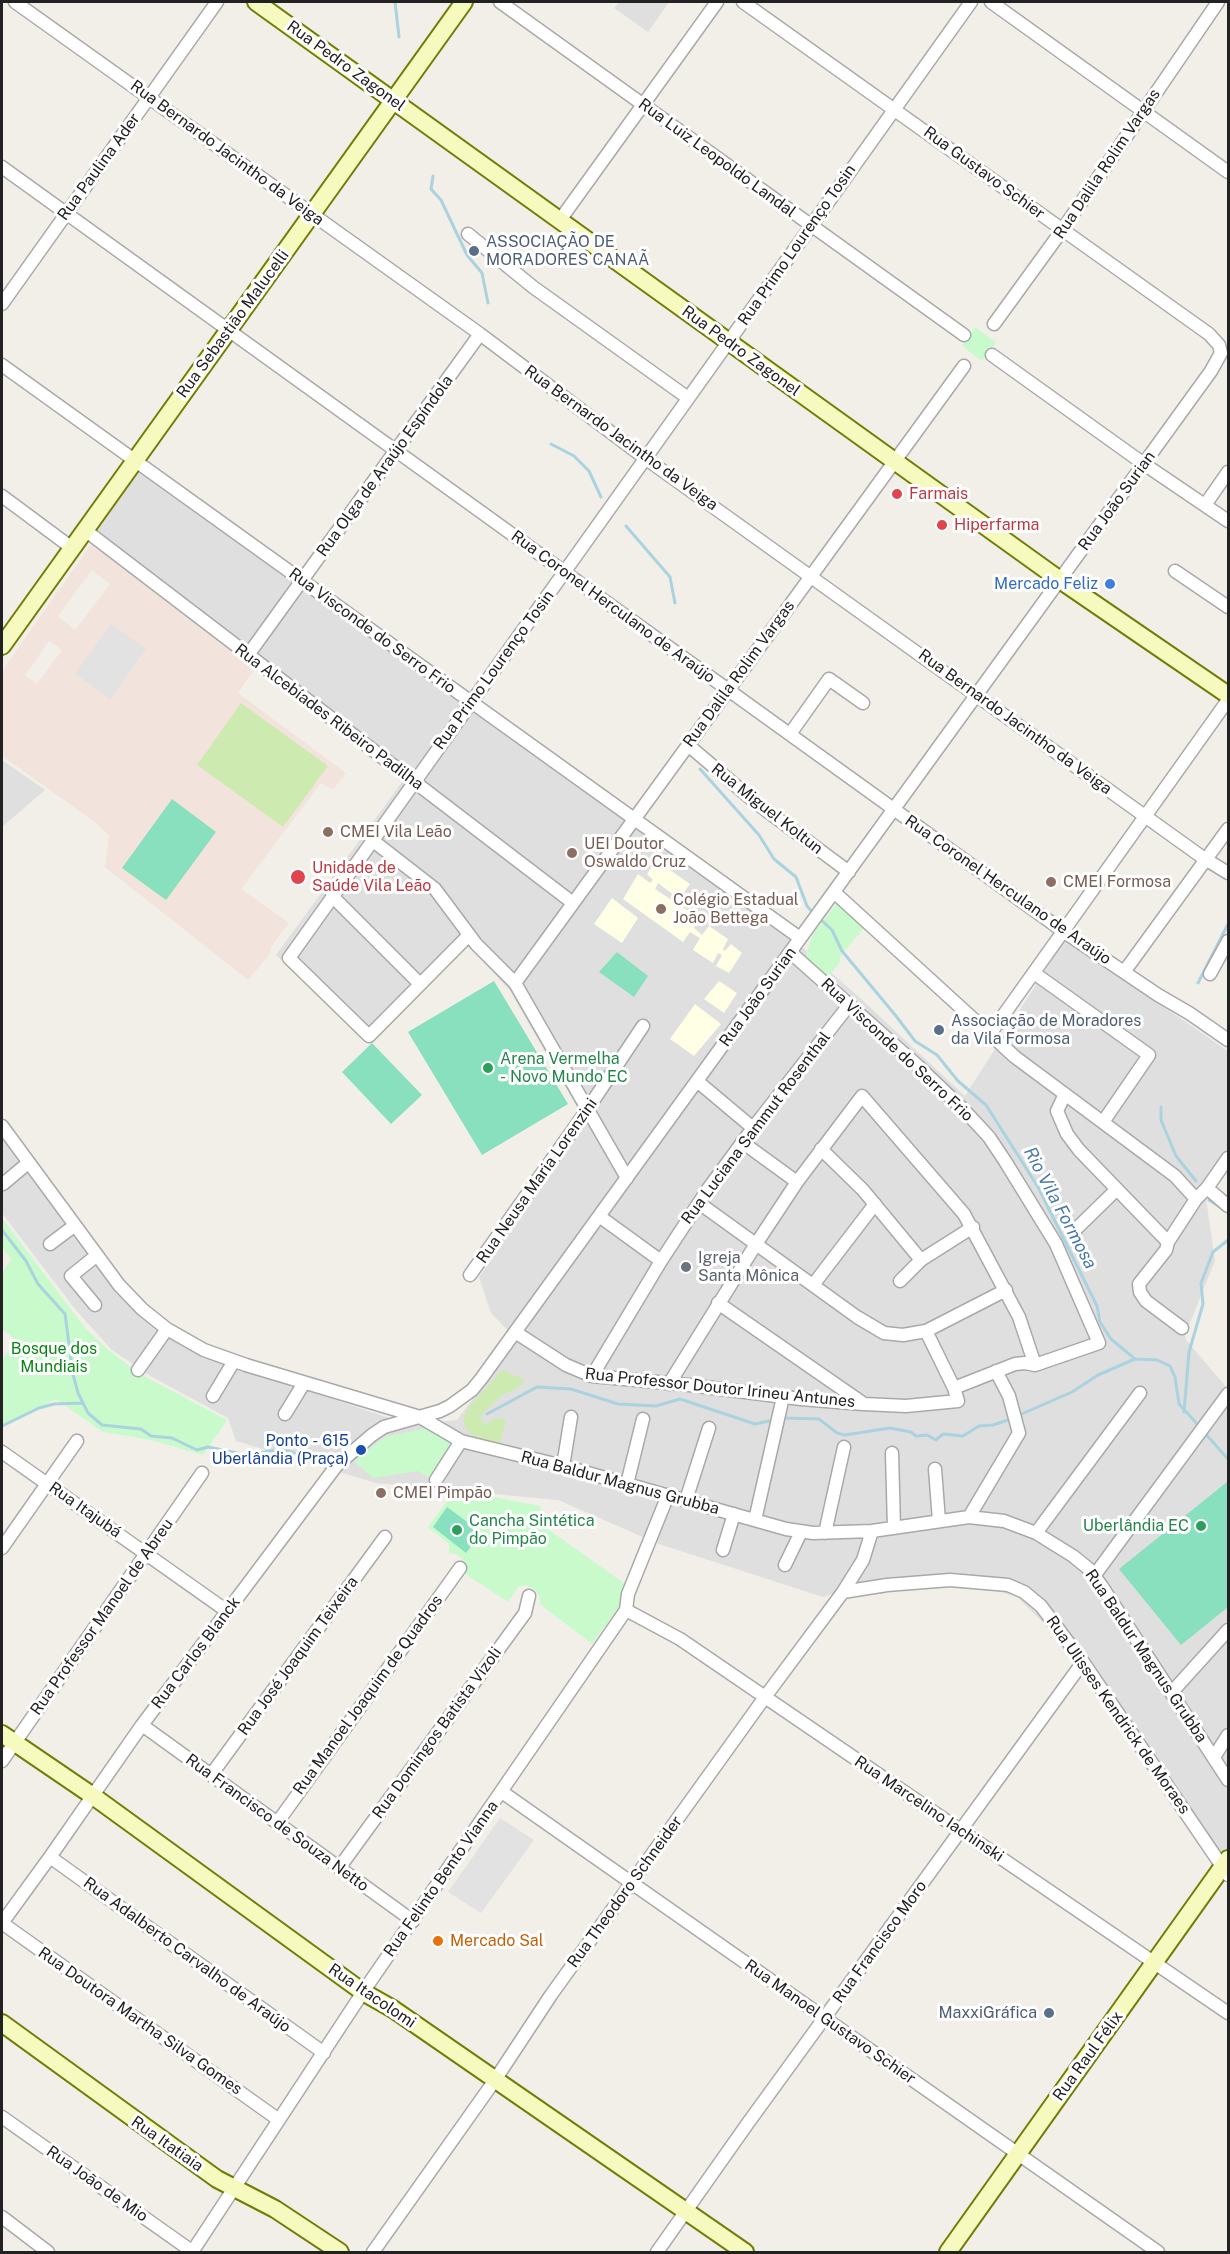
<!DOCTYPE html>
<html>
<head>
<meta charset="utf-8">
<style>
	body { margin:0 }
	#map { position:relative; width:1230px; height:2254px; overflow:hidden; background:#f2efe9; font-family:"Public Sans",sans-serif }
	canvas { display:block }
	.frame { position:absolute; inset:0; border:3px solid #222; pointer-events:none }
</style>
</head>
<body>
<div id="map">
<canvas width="1230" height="2254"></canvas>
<div class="frame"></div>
</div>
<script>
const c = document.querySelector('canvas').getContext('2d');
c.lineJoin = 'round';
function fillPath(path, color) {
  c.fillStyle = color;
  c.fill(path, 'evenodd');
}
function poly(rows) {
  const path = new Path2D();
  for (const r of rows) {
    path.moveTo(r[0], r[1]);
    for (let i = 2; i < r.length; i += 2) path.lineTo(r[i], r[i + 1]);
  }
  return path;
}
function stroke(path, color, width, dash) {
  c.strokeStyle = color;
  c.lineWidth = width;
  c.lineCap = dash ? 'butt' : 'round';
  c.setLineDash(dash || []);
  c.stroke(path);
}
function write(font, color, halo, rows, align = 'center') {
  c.font = font + ' "Public Sans",sans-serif';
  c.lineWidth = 6;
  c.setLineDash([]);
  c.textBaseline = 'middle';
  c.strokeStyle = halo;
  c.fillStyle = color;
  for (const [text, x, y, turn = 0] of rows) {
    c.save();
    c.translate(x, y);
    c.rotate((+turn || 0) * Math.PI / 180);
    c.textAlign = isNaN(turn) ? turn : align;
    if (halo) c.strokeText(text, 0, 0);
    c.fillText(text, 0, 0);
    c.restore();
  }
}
fillPath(poly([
	[619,2,669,2,648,32,614,8],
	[139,472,800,945,859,997,965,1096,1065,939,1228,1051,1228,1161,1206,1198,1215,1261,1185,1335,1186,1340,1228,1389,1228,1862,1221,1873,1086,1665,1017,1597,981,1586,860,1585,823,1597,659,1544,558,1500,376,1483,236,1441,228,1418,152,1377,112,1350,75,1309,2,1213,2,1133,132,1306,223,1362,410,1425,457,1420,517,1340,491,1313,479,1277,586,1123,510,991,460,936,362,1037,276,955,402,782,95,531],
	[2,760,45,790,2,827]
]), '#e0dfdf');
fillPath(poly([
	[656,860,690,884,679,899,658,883,655,889,699,918,694,928,702,935,709,926,728,939,723,949,725,951,731,944,742,953,729,973,716,966,722,955,718,953,713,963,693,950,700,938,690,932,683,942,623,899,638,874,650,883,653,880,647,874],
	[612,898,638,918,622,943,594,924],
	[719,981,737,993,724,1013,704,999],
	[695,1004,721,1024,694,1056,670,1039]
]), '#ffffe5');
fillPath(poly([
	[92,543,256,667,238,693,346,773,333,790,321,783,241,889,289,923,270,948,269,955,248,980,105,867,109,836,95,822,2,756,2,671],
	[92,570,110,584,75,630,58,616],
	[49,641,62,650,37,684,25,675]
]), '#f3e3dd');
fillPath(poly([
	[241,703,328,766,283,827,197,765],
	[502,1370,526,1380,516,1389,502,1395,481,1415,484,1424,498,1418,506,1420,500,1444,470,1434,464,1424,464,1417,468,1408]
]), '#cdebb0');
fillPath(poly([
	[975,327,996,342,982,361,962,346],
	[836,904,838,904,865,927,841,955,839,964,826,979,808,961,806,954,812,936],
	[2,1218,85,1328,106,1348,140,1374,227,1420,203,1455,151,1440,103,1432,56,1399,2,1426,2,1360,16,1340,2,1329,2,1273,11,1259,2,1247],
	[431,1427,455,1440,429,1478,418,1471,373,1478,354,1461,385,1437],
	[456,1489,480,1500,483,1495,541,1506,540,1513,553,1516,545,1527,625,1584,624,1600,592,1644,541,1605,539,1596,534,1589,525,1585,518,1587,508,1602,464,1573,463,1559,456,1554,449,1553,449,1544,428,1527]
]), '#c8facc');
fillPath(poly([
	[172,799,216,832,166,900,122,868],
	[617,952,648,976,634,997,599,972],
	[494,981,568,1104,482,1155,408,1032],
	[372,1043,422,1095,391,1124,342,1072],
	[1227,1482,1228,1607,1181,1645,1119,1569],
	[447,1507,482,1533,466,1553,433,1527]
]), '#88e0be');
fillPath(poly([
	[111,624,146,649,110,699,75,674],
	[500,1818,534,1840,481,1913,448,1892]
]), '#e2e2e2');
stroke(poly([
	[395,2,399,37],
	[433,176,431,189,441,200,467,255,482,273,488,303],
	[551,444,574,456,589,471,601,497],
	[626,526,670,577,675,603],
	[700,769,759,835,774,859,796,877,807,906,814,914],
	[819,918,832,930,842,951,896,1016,915,1041,937,1055,958,1081,986,1105,1038,1187,1097,1306,1100,1322,1111,1339,1135,1359,1157,1360,1170,1366,1175,1377,1179,1404,1199,1426],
	[1198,983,1228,924],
	[1161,1107,1161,1120,1176,1156,1196,1181],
	[1209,1200,1228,1212],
	[2,1230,26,1261,38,1284,65,1314,73,1374,78,1393,88,1413,102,1425,141,1429,151,1436,172,1438,197,1450,208,1447,247,1455,281,1449,319,1461],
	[1184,1412,1189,1352,1203,1304,1201,1283,1213,1252,1228,1240],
	[487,1414,537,1387,571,1389,618,1404,656,1406,680,1399,755,1424,774,1420],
	[1017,1416,1072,1392,1098,1375,1135,1359],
	[783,1418,819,1419,837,1433,845,1435,890,1428,911,1432,916,1436,927,1435,936,1440,943,1434,963,1436,979,1426,993,1425,1011,1419],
	[2,1426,39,1408,54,1404,82,1403],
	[1203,1431,1228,1459]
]), '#aad3df', 3);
const street = poly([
	[15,2,480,334,645,458,1202,857,1228,873],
	[500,2,964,335],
	[991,2,1228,172],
	[2,167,1063,931,1158,995,1189,1013,1228,1040],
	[560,220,717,2],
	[468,234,533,287,688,398],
	[2,304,217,2],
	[994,324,1063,229,1218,2],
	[992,355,1144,464,1228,521],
	[2,365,800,938],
	[2,496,72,548],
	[1205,505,1228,472],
	[85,530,573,903],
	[1175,571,1228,607],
	[248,655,480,334],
	[790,734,829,679,863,703],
	[688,745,755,802,849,872],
	[372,840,435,889,476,944,515,983,627,1178],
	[834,892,1015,1057,1175,1176,1196,1199],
	[332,896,420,984],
	[469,935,369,1036,289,958,971,2],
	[1124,972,1228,829],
	[1034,973,1149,1055,1103,1122],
	[1210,974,1228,941],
	[515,983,964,366],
	[990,1034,1228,700],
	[697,1081,753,1128],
	[1065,1094,1057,1111,1067,1134,1079,1150,1168,1242],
	[2,1126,119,1285,142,1309,167,1329,204,1350,246,1365,420,1417,461,1441,563,1466,786,1529,813,1533,872,1531,969,1517,1004,1521,1036,1533,1073,1556,1089,1569,1101,1585,1228,1780],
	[742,1142,797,1182],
	[821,1149,863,1190,921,1260],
	[3,1184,28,1163],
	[1207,1188,1228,1206],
	[699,1203,857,1317,884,1333,903,1335,926,1331,1006,1290],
	[599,1216,661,1261],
	[1072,1233,1117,1189],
	[50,1244,74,1226],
	[470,1275,587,1110,643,1026],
	[900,1281,921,1260,973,1227],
	[813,1285,875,1204],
	[718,1303,864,1404,906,1406,958,1401,954,1388,1015,1364,1025,1363,1035,1365,1099,1343,1056,1244,1005,1161,989,1137,964,1110,918,1066,790,952],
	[95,1305,71,1276,96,1256],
	[1182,1328,1146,1301,1140,1292,1139,1284,1166,1250,1168,1242,1196,1199,1207,1188,1228,1158],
	[926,1331,954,1388],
	[515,1332,566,1365,592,1376,689,1385,801,1399,863,1404],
	[138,1370,167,1329],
	[592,1376,661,1261,708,1189,753,1128,849,1005],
	[669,1384,756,1244,797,1182,862,1096,964,1214,1019,1317,1035,1365],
	[213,1396,234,1361],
	[285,1414,304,1383],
	[2,1452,227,1611],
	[892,1453,894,1528],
	[563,1466,571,1417],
	[935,1469,939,1521],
	[436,1480,461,1441],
	[627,1484,643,1419],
	[686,1500,709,1428],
	[969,1517,1019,1433,1009,1396,996,1371],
	[755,1520,783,1397],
	[825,1533,844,1447],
	[1036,1533,1140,1393],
	[2,1548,77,1441],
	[723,1550,734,1514],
	[785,1565,801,1532],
	[1094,1576,1228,1394],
	[843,1592,887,1585,950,1580,1008,1585,1024,1592,1041,1606,1083,1662,1228,1875],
	[626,1610,680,1639,1228,2013],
	[1172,1692,1228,1630],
	[142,1725,413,1921],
	[1214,1757,1228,1735],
	[2,1761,202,1473],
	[211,1775,385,1537],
	[502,1792,1158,2252],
	[277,1823,460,1568],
	[50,1857,324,2053],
	[339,1868,525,1613,529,1596],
	[2,1923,50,1857,142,1725,337,1465,372,1435,384,1427,440,1411,450,1406,472,1390,481,1379,1211,371,1221,353,1219,345,1209,334,743,2],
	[2,1923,279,2120],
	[2,2117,193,2252],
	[2,2217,48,2252],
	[192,2252,363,1992,626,1610,628,1594,668,1495],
	[373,2252,495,2080,551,1995,765,1697,843,1592,863,1560,872,1531],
	[657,2252,748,2123,1083,1662]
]);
const secondary = poly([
	[256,2,1060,580,1228,695],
	[2,646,464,2],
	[2,1734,93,1796,363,1992,393,2009,745,2252],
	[2,2023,217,2179,275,2209,340,2252],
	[948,2252,1228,1859]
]);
stroke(street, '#a9a9a9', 15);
stroke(secondary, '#707d05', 20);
stroke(street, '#fff', 12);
stroke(secondary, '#f7fabf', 16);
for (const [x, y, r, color] of [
	[474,251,6,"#5c6f8a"],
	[897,494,6,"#e0444e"],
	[942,525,6,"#e0444e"],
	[1110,584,6,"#3f7fe0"],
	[328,832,6,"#8d6e63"],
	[572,853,6,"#8d6e63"],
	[298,877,8,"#e0444e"],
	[1051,882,6,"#8d6e63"],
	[661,909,6,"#8d6e63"],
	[939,1030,6,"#5c6f8a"],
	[488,1068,6,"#2e9e5b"],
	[686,1267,6,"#6b7280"],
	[361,1450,6,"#1a4fb4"],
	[381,1493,6,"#8d6e63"],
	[1201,1526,6,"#2e9e5b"],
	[457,1530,6,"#2e9e5b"],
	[438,1941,6,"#e8710a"],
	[1049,2013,6,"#5c6f8a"]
]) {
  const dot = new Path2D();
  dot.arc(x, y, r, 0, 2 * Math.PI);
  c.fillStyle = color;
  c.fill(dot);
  stroke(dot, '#fff', 2);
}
write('16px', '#222', '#fff', [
	["Rua Pedro Zagonel",346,66,36],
	["Rua Bernardo Jacintho da Veiga",227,153,36],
	["Rua Luiz Leopoldo Landal",717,158,36],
	["Rua Dalila Rolim Vargas",1107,164,-56],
	["Rua Paulina Ader",99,167,-54],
	["Rua Gustavo Schier",984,173,36],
	["Rua Primo Lourenço Tosin",797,245,-55],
	["Rua Sebastião Malucelli",233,324,-54],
	["Rua Pedro Zagonel",741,351,36],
	["Rua Bernardo Jacintho da Veiga",621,438,36],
	["Rua Olga de Araújo Espíndola",385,466,-54],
	["Rua João Surian",1117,501,-54],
	["Rua Coronel Herculano de Araújo",613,607,36],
	["Rua Visconde do Serro Frio",372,631,36],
	["Rua Primo Lourenço Tosin",494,670,-54],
	["Rua Dalila Rolim Vargas",739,674,-54],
	["Rua Alcebíades Ribeiro Padilha",329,717,37],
	["Rua Bernardo Jacintho da Veiga",1015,722,36],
	["Rua Miguel Koltun",767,809,38],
	["Rua Coronel Herculano de Araújo",1008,890,35],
	["Rua João Surian",758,997,-54],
	["Rua Visconde do Serro Frio",897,1050,43],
	["Rua Luciana Sammut Rosenthal",756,1128,-53],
	["Rua Neusa Maria Lorenzini",537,1181,-55],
	["Rua Professor Doutor Irineu Antunes",720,1388,6],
	["Rua Baldur Magnus Grubba",620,1483,15],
	["Rua Itajubá",85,1510,35],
	["Rua Professor Manoel de Abreu",102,1617,-55],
	["Rua Carlos Blanck",196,1653,-53],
	["Rua José Joaquim Teixeira",298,1656,-54],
	["Rua Baldur Magnus Grubba",1146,1656,56],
	["Rua Manoel Joaquim de Quadros",368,1695,-54],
	["Rua Ulisses Kendrick de Moraes",1118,1715,55],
	["Rua Domingos Batista Vizoli",437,1733,-54],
	["Rua Marcelino Iachinski",929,1809,34],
	["Rua Francisco de Souza Netto",277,1823,36],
	["Rua Felinto Bento Vianna",441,1879,-55],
	["Rua Theodoro Schneider",625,1892,-54],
	["Rua Francisco Moro",880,1942,-54],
	["Rua Adalberto Carvalho de Araújo",187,1955,36],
	["Rua Itacolomi",372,1996,34],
	["Rua Doutora Martha Silva Gomes",140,2021,35],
	["Rua Manoel Gustavo Schier",830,2022,35],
	["Rua Raul Félix",1088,2056,-54],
	["Rua Itatiaia",167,2144,35],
	["Rua João de Mio",97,2184,35]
]);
write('16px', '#4e5e75', '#fff', [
	["ASSOCIAÇÃO DE",486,242],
	["MORADORES CANAÃ",486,260],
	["Associação de Moradores",951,1021],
	["da Vila Formosa",951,1039],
	["MaxxiGráfica",1037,2013,"right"]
], 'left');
write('16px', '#be3a42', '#fff', [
	["Farmais",909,494],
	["Hiperfarma",954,525],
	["Unidade de",312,868],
	["Saúde Vila Leão",312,886]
], 'left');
write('16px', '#366cbe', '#fff', [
	["Mercado Feliz",1098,584]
], 'right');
write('16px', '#785e54', '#fff', [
	["CMEI Vila Leão",340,832],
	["UEI Doutor",584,844],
	["Oswaldo Cruz",584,862],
	["CMEI Formosa",1063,882],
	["Colégio Estadual",673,900],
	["João Bettega",673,918],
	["CMEI Pimpão",393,1493]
], 'left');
write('16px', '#27864d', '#fff', [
	["Arena Vermelha",500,1059],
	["- Novo Mundo EC",500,1077],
	["Cancha Sintética",469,1521],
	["do Pimpão",469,1539],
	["Uberlândia EC",1189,1526,"right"]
], 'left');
write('16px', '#5b616d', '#fff', [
	["Igreja",698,1258],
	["Santa Mônica",698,1276]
], 'left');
write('16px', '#0c8416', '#fff', [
	["Bosque dos",54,1349],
	["Mundiais",54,1367]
]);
write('16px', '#164399', '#fff', [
	["Ponto - 615",349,1441],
	["Uberlândia (Praça)",349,1459]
], 'right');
write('16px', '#c56008', '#fff', [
	["Mercado Sal",450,1941]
], 'left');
write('italic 18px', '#4a7aab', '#fff', [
	["Rio Vila Formosa",1060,1208,62]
]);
</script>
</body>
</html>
